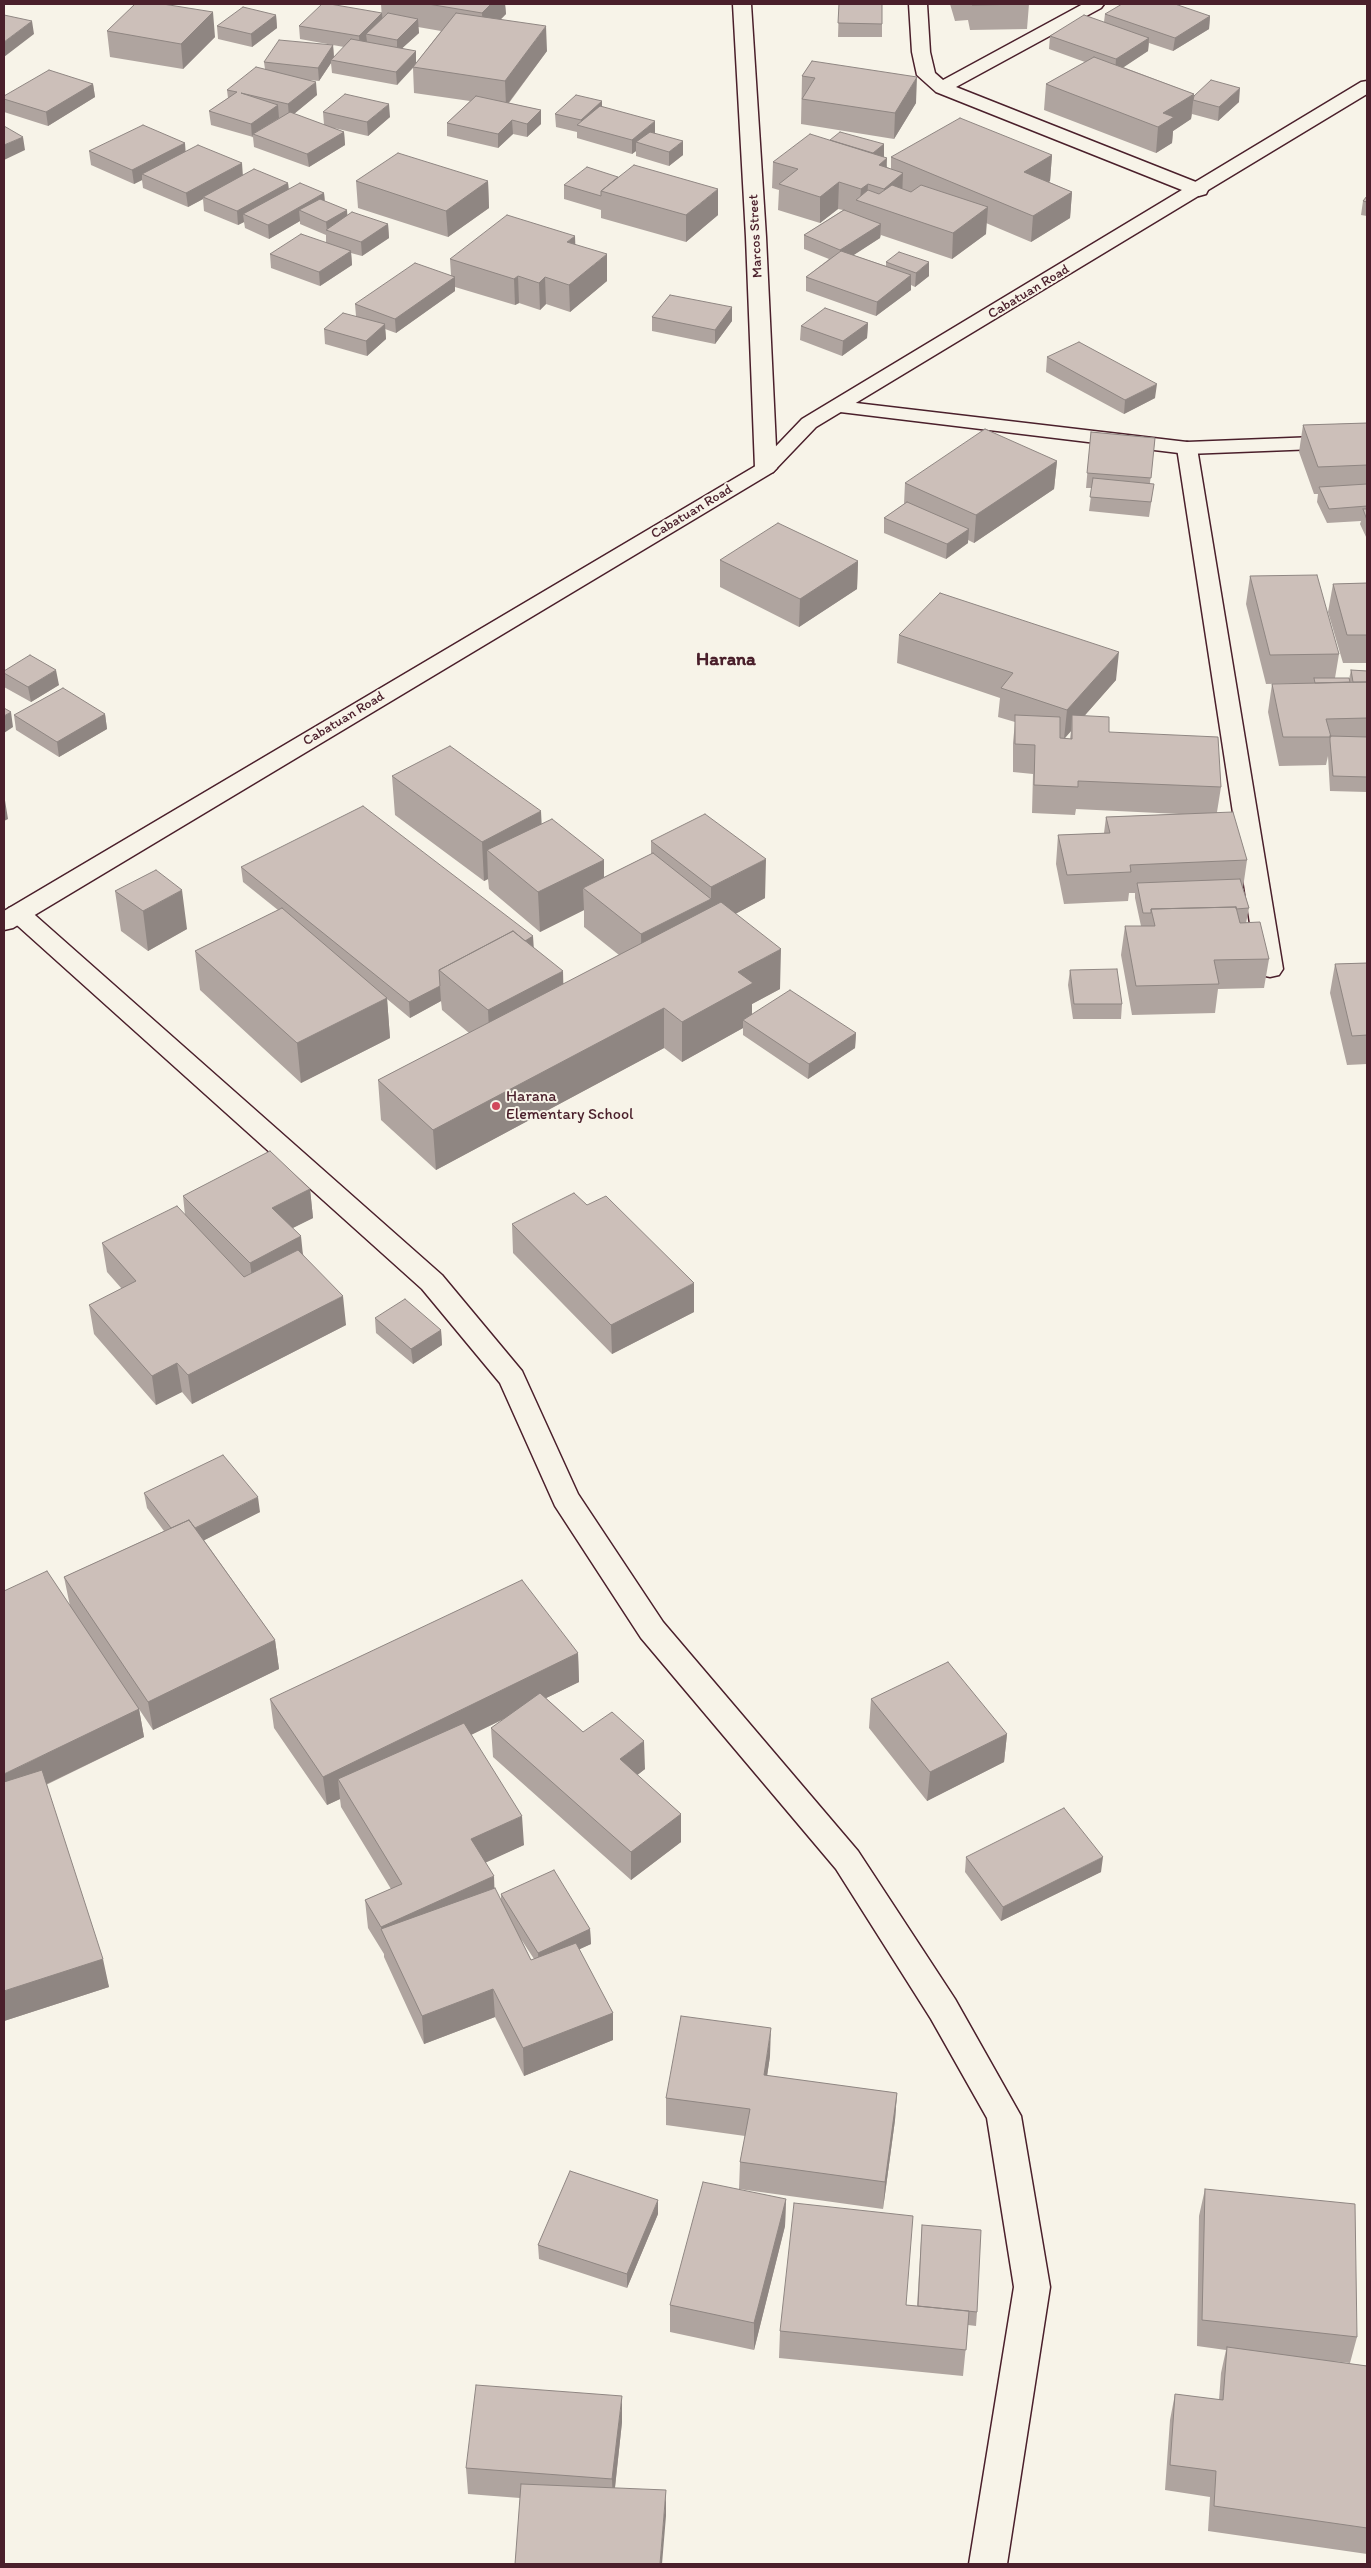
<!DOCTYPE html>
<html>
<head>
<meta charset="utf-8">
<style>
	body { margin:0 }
	#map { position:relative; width:1371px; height:2568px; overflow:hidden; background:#f7f3e8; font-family:Itim,sans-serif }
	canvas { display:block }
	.frame { position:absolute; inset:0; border:5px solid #4a1f2b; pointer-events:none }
</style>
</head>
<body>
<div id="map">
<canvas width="1371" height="2568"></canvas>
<div class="frame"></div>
</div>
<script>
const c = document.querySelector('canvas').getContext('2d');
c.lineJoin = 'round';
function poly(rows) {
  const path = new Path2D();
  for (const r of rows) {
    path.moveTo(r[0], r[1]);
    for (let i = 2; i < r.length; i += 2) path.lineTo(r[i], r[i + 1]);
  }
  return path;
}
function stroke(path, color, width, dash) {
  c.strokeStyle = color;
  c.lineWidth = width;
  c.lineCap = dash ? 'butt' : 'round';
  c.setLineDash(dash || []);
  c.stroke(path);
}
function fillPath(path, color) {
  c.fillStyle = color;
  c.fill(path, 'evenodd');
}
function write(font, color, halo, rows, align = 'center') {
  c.font = font + ' Itim,sans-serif';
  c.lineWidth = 4;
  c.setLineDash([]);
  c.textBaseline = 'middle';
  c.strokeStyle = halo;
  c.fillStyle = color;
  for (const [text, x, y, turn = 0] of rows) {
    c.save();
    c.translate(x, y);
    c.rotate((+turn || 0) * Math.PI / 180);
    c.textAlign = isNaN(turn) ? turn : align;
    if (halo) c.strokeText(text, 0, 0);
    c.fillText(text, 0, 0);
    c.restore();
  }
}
const street = poly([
	[909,4,927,4,930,52,935,73,943,80,1083,4,1104,4,1101,8,956,87,1206,186,1208,190,1206,194,1199,196,1192,194,936,92,917,75,912,52,909,4],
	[1187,442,1194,444,1197,448,1283,969,1279,975,1270,977,1261,975,1257,969,1177,448,1180,444,1187,442]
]);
const secondary = poly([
	[733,4,751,4,766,237,777,468,773,472,766,474,759,472,755,468,746,237,733,4],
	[839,401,1187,442,1367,435,1367,447,1187,454,832,411,829,407,832,403,839,401],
	[18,905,27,908,442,1275,522,1371,578,1494,663,1622,858,1851,955,1999,1021,2116,1050,2287,1007,2564,969,2564,1014,2287,987,2118,931,2019,836,1869,641,1638,555,1506,500,1383,422,1289,9,918,6,913,9,908,18,905]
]);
const highway = poly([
	[1367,81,1367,94,816,427,773,472,13,928,4,930,4,911,759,464,802,419,1361,82,1367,81]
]);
stroke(street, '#4a1f2b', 3);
stroke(secondary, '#4a1f2b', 3);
stroke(highway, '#4a1f2b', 3);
fillPath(street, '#f7f3e8');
fillPath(secondary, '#f7f3e8');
fillPath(highway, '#f7f3e8');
fillPath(poly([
	[381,4,505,4,506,14,500,19,547,51,509,103,541,110,541,124,527,137,513,134,498,148,447,136,447,123,470,101,414,93,413,68,397,85,332,73,331,63,319,81,309,80,317,95,294,114,324,125,323,112,390,117,368,136,334,128,344,132,345,145,309,167,254,147,253,137,211,125,209,111,228,98,227,90,265,69,264,62,333,45,334,57,344,47,300,39,299,26,382,13,382,19],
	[418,27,441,31,416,63,402,48,419,33],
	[839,4,882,24,882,37,838,37],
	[950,4,1029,4,1027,29,970,30,968,20,955,21],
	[1105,14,1210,16,1209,29,1173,51,1149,43,1148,51,1123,67,1194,94,1194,96,1239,102,1218,121,1192,114,1191,119,1173,131,1172,143,1156,153,1044,110,1046,84,1085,62,1049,49,1050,36,1104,22],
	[276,15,277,28,252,47,218,39,217,26],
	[107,31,215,37,183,69,110,57],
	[812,61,916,103,894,139,801,124,802,76],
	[93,84,95,97,48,126,4,112,4,96],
	[602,101,602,107,655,133,683,155,669,166,636,156,636,151,632,154,577,138,577,132,556,127,555,114],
	[830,140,884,144,884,157,887,167,891,169,891,157,1052,155,1050,181,1049,182,1072,192,1070,218,1031,242,986,223,986,234,952,259,881,235,880,238,853,255,886,266,886,262,929,276,915,287,911,285,911,290,876,316,806,291,806,277,829,259,804,249,804,235,843,210,838,209,820,223,778,210,779,190,772,188,773,162],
	[185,143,185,151,243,175,288,183,289,189,324,193,325,201,347,215,388,224,389,238,362,256,351,253,352,265,320,286,271,268,270,254,326,243,326,235,300,224,300,221,269,239,245,228,244,222,238,225,204,211,203,199,188,207,143,188,142,180,134,184,91,165,89,151],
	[618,177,718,215,686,242,601,218,601,210,564,199,564,185],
	[356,181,488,181,489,208,448,237,358,208],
	[1367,196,1367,216,1361,215,1363,201],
	[575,245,607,281,570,312,546,304,540,310,519,303,515,305,455,287,455,291,396,333,385,329,386,339,367,356,325,344,324,329,356,316,355,304,451,275,450,259],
	[732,307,732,321,715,344,652,331,652,317],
	[868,323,867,338,842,356,800,340,801,326],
	[1047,357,1155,398,1124,414,1046,372],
	[1367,423,1367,539,1360,524,1361,521,1327,523,1317,502,1318,494,1314,494,1299,452,1303,425],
	[1091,432,1155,438,1150,483,1152,498,1149,517,1089,511,1092,488,1086,488],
	[1057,461,1054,489,974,543,968,540,968,543,946,559,884,533,884,518,904,504,905,483],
	[720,560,858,561,857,589,799,627,720,587],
	[1250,576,1339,654,1335,678,1349,679,1351,670,1367,671,1367,792,1330,791,1328,756,1326,765,1279,766,1268,712,1272,684,1313,683,1266,684,1246,604],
	[1367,583,1367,663,1343,663,1328,612,1333,584],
	[899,635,1116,680,1084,716,1109,732,1221,787,1217,812,1247,860,1243,888,1249,908,1246,923,1269,959,1264,988,1218,989,1215,1013,1132,1015,1121,955,1125,926,1141,926,1135,898,1135,893,1129,893,1128,901,1064,904,1056,864,1058,835,1104,833,1106,817,1179,814,1076,809,1075,815,1032,813,1033,774,1013,772,1013,743,1015,722,998,717,1000,698,897,663],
	[1071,731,1070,739,1065,738],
	[4,671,59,685,31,702,4,687],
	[105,714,107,729,59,757,16,730,14,715],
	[392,776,542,824,604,860,604,877,651,854,651,841,765,898,735,914,780,989,752,1004,752,1014,856,1033,855,1048,808,1079,743,1035,743,1028,682,1062,664,1048,436,1170,381,1120,378,1080,469,1033,442,1010,441,1001,410,1018,387,999,390,1038,301,1083,200,990,195,951,278,910,243,882,241,867,534,948,564,984,619,955,584,927,584,910,540,932,489,889,488,879,484,881,395,815],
	[115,891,187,929,148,951,121,931],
	[1367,963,1367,1064,1347,1065,1330,993,1335,964],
	[1070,970,1122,1004,1121,1019,1073,1019,1068,985],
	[310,1189,313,1218,292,1228,303,1254,346,1325,192,1404,182,1392,156,1405,94,1334,89,1305,122,1289,107,1272,102,1243,185,1215,183,1196],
	[512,1224,694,1312,612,1354,513,1253],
	[375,1318,441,1330,442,1345,413,1364,376,1333],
	[144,1493,260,1512,204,1540,275,1640,279,1669,153,1730,139,1709,144,1737,46,1785,109,1987,4,2021,70,1606,64,1577,164,1531,147,1508],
	[578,1653,579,1682,546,1698,583,1732,645,1769,637,1775,681,1814,681,1842,631,1880,493,1757,491,1728,506,1718,471,1735,524,1845,485,1862,494,1888,501,1900,501,1894,590,1929,591,1944,579,1949,613,2013,613,2040,524,2076,495,2017,424,2044,384,1957,384,1954,368,1928,365,1900,391,1889,341,1807,340,1799,327,1805,274,1728,270,1699],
	[521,1939,534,1959,531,1960],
	[871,1699,1007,1734,1004,1762,927,1801,869,1728],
	[966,1857,1101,1872,1001,1921,965,1872],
	[770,2056,767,2076,897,2093,895,2120,883,2209,739,2189,740,2162,745,2136,666,2125,666,2098],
	[1205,2189,1357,2337,1350,2363,1332,2361,1367,2366,1367,2554,1208,2531,1210,2497,1165,2490,1170,2420,1175,2394,1219,2400,1221,2373,1226,2350,1197,2346,1199,2216],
	[786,2199,785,2226,754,2350,670,2332,670,2305],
	[658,2214,627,2288,539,2259,538,2245],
	[922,2225,977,2312,976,2326,968,2325,963,2376,779,2358,780,2331,906,2305,917,2306],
	[622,2422,615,2488,666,2516,520,2498,468,2494,466,2468]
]), '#afa49f');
fillPath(poly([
	[491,4,505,4,506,14,483,38,482,13],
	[213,12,215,37,183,69,181,44],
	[382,13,383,26,366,34,367,42,360,50,359,36],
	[276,15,277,28,252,47,251,34],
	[1210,16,1209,29,1173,51,1175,38],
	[418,19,419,33,397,53,397,40],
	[32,21,34,34,4,57,4,42],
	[546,26,547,51,506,106,505,81],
	[1149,38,1148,51,1115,73,1116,59],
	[333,45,334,59,331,60,331,63,319,81,318,68],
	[416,51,416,64,397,85,396,72],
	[917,77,916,103,894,139,895,113],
	[316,82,317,95,289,118,288,104],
	[93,84,95,97,48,126,46,112],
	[1240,88,1239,102,1218,121,1219,107],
	[1194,94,1191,119,1173,131,1172,143,1156,153,1158,127,1163,113],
	[602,101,602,115,581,126,581,120],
	[389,104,390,117,368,136,367,122],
	[278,105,279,118,253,134,252,138,251,124],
	[541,110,541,124,527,137,527,124],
	[512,120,513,134,498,148,498,134],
	[655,121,655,135,636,142,636,151,632,154,632,140],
	[344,132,345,145,309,167,307,154],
	[23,137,25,150,4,160,4,145],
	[683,141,683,155,669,166,669,152],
	[185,143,186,157,142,174,142,180,134,184,132,170],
	[884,144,884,158,866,159],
	[1052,155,1050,181,1022,198,1024,172],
	[887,158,886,184,879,165],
	[242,163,243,177,203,197,203,199,188,207,186,193],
	[903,173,902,199,883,209,884,189],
	[488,181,489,208,448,237,446,211],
	[839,182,838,209,820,223,820,197],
	[288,183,289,197,243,214,244,222,238,225,237,211],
	[868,184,867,203,860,201,861,189],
	[718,189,718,215,686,242,686,215],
	[1072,192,1070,218,1031,242,1033,216],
	[324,193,325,207,299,210,300,221,269,239,268,225],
	[988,207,986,234,952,259,953,233],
	[347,210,348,224,327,231,326,222],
	[388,224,389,238,362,256,361,242],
	[881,224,880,238,840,264,840,250],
	[575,236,576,262,567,242],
	[351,251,352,265,320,286,319,272],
	[607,254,607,281,570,312,569,285],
	[929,262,929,276,915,287,916,273],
	[911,275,911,290,876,316,877,302],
	[518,276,519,303,515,305,514,279],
	[455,277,455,291,396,333,395,319],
	[545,277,546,304,540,310,539,283],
	[732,307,732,321,715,344,715,330],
	[868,323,867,338,842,356,843,341],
	[385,324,386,339,367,356,366,341],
	[1157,384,1155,398,1124,414,1125,400],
	[1057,461,1054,489,974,543,976,515],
	[969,529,968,543,946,559,947,544],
	[858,561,857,589,799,627,800,599],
	[1119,652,1116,680,1072,730,1072,715,1071,731,1064,739,1067,710],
	[56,670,59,685,31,702,28,687],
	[11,712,13,727,4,733,4,716],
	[105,714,107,729,59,757,57,742],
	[4,794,8,819,4,821],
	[541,811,543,850,487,850,488,879,484,881,482,842],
	[766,859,765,898,711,927,711,887],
	[604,860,604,900,583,888,584,910,540,932,538,892],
	[182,890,187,929,148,951,143,911],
	[711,899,711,939,642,974,641,934],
	[533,936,534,951,451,980],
	[781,949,780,989,752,1004,752,1023,743,1020,743,1028,682,1062,682,1022,738,972],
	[563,971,564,1010,490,1050,488,1010],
	[440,986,441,1001,410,1018,409,1002],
	[387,998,390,1038,301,1083,297,1043],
	[664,1008,664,1048,436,1170,433,1130],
	[856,1033,855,1048,808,1079,809,1064],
	[310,1189,313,1218,275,1237,272,1208],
	[301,1236,304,1265,254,1292,250,1263],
	[694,1283,694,1312,612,1354,611,1325],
	[343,1296,346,1325,192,1404,188,1375],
	[441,1330,442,1345,413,1364,411,1349],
	[177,1363,182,1392,156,1405,152,1376],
	[258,1497,260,1512,181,1552,178,1537],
	[275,1640,279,1669,153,1730,148,1702],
	[578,1653,579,1682,348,1795,338,1779,340,1799,327,1805,323,1777],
	[139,1709,144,1737,5,1804,4,1798,4,1774],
	[1007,1734,1004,1762,927,1801,930,1772],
	[644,1741,645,1769,621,1788,620,1759],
	[681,1814,681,1842,631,1880,631,1852],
	[522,1816,524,1845,474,1868,471,1839],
	[1103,1857,1101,1872,1001,1921,1003,1907],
	[494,1876,495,1904,382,1931,381,1927],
	[590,1929,591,1944,539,1968,538,1953],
	[103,1959,109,1987,4,2021,4,1991],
	[493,1989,495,2017,424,2044,422,2016],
	[613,2013,613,2040,524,2076,523,2048],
	[771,2028,770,2056,763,2103,764,2075],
	[897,2093,895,2120,883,2209,885,2182],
	[786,2199,785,2226,754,2350,754,2323],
	[658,2200,658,2214,627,2288,627,2274],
	[622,2396,622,2422,613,2505,612,2479],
	[666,2490,666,2516,662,2564,660,2564]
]), '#8f8682');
const building = poly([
	[135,4,163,4,213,12,181,44,107,31,135,4],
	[322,4,330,4,382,13,359,36,299,26,322,4],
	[428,4,491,4,482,13,428,4],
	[839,4,882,4,882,24,838,23,839,4],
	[971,4,1027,4,972,5,971,4],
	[1122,4,1175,4,1210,16,1175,38,1105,14,1122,4],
	[243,7,276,15,251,34,217,26,243,7],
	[388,13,418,19,397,40,366,34,388,13],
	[456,13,546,26,505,81,413,67,456,13],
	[4,15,32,21,4,42,4,15],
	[1084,15,1149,38,1116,59,1050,36,1084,15],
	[351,39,416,51,396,72,331,60,351,39],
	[279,40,333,45,318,68,264,62,279,40],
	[1094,57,1194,94,1163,113,1174,117,1158,127,1046,84,1094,57],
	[812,61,917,77,895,113,802,99,815,78,802,76,812,61],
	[256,67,316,82,288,104,241,93,278,105,251,124,209,111,237,92,227,90,256,67],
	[49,70,93,84,46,112,4,99,4,96,49,70],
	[1211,80,1240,88,1219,107,1193,100,1194,96,1211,80],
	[345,94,389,104,367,122,323,112,345,94],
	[576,95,602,101,581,120,555,114,576,95],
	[476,96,541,110,527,124,512,120,498,134,447,123,476,96],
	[600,106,655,121,632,140,577,125,600,106],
	[290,112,344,132,307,154,253,134,290,112],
	[960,118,1052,155,1024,172,1072,192,1033,216,891,157,960,118],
	[143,125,185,143,132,170,89,151,143,125],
	[4,126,23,137,4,145,4,126],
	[650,132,683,141,669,152,636,142,650,132],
	[840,132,884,144,873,153,830,140,840,132],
	[810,134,887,158,879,165,903,173,884,189,868,184,861,189,839,182,820,197,779,184,798,169,773,162,810,134],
	[198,145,242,163,186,193,142,174,198,145],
	[398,153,488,181,446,211,356,181,398,153],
	[634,165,718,189,686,215,601,191,634,165],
	[587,167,618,177,601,191,601,196,564,185,587,167],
	[254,169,288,183,237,211,203,197,254,169],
	[300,183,324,193,268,225,243,214,300,183],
	[892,185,911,192,921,185,988,207,953,233,856,200,868,190,879,194,892,185],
	[1367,196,1367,202,1363,201,1367,196],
	[320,199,347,210,326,222,299,210,320,199],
	[844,210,881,224,840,250,804,235,844,210],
	[352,212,388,224,361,242,326,230,352,212],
	[507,215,575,236,567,242,607,254,569,285,545,277,539,283,518,276,514,279,450,259,507,215],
	[301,234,351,251,319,272,270,254,301,234],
	[841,251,911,275,877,302,806,277,841,251],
	[899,252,929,262,916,273,886,262,899,252],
	[415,263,455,277,395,319,355,304,415,263],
	[670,295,732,307,715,330,652,317,670,295],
	[825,308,868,323,843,341,801,326,825,308],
	[343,313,385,324,366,341,324,329,343,313],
	[1079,342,1157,384,1125,400,1047,357,1079,342],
	[1367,423,1367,465,1318,467,1303,425,1367,423],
	[985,429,1057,461,976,515,905,483,985,429],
	[1091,432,1155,438,1151,478,1087,473,1091,432],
	[1093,478,1154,484,1151,502,1090,497,1093,478],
	[1367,484,1367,506,1329,509,1319,487,1367,484],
	[907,502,969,529,947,544,884,518,907,502],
	[1363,509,1367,509,1367,520,1363,509],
	[778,523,858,561,800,599,720,560,778,523],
	[1317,575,1339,654,1270,655,1250,576,1317,575],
	[1367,583,1367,635,1347,635,1333,584,1367,583],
	[940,593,1119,652,1067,710,1001,688,1013,673,899,635,940,593],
	[30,655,56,670,28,687,4,673,4,671,30,655],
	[1351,670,1367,671,1367,682,1353,682,1351,670],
	[1314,678,1349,678,1350,682,1315,683,1314,678],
	[1367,682,1367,718,1326,719,1331,737,1283,737,1272,684,1367,682],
	[63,688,105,714,57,742,14,715,63,688],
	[4,708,11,712,4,716,4,708],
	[1015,715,1060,717,1060,738,1072,739,1072,715,1109,717,1109,732,1218,737,1221,787,1078,781,1078,787,1034,785,1035,745,1015,744,1015,715],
	[1330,736,1367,737,1367,777,1333,776,1330,741,1330,736],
	[450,746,541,811,482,842,392,776,450,746],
	[363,806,533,936,525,941,513,931,439,970,440,986,409,1002,241,867,363,806],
	[1233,812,1247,860,1130,865,1131,872,1067,875,1058,835,1110,833,1106,817,1233,812],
	[705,814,766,859,711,887,651,841,705,814],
	[552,819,604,860,538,892,487,850,552,819],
	[653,853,711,899,641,934,583,888,653,853],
	[156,870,182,890,143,911,115,891,156,870],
	[1240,879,1249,908,1236,909,1236,907,1151,909,1151,913,1143,913,1137,883,1240,879],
	[721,902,781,949,738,972,753,983,682,1022,664,1008,433,1130,378,1080,721,902],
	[1236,907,1240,923,1260,922,1269,959,1214,960,1219,984,1136,986,1125,926,1155,926,1151,909,1236,907],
	[282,908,387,998,297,1043,195,951,282,908],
	[513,931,563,971,488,1010,439,970,513,931],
	[1367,963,1367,1035,1352,1036,1335,964,1367,963],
	[1117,969,1122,1004,1074,1004,1070,970,1117,969],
	[790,990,856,1033,809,1064,743,1020,790,990],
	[270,1151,310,1189,272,1208,301,1236,250,1263,183,1196,270,1151],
	[574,1193,587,1205,606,1196,694,1283,611,1325,512,1224,574,1193],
	[177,1206,244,1277,298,1250,343,1296,188,1375,177,1363,152,1376,89,1305,136,1281,102,1243,177,1206],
	[405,1299,441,1330,411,1349,375,1318,405,1299],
	[223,1455,258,1497,195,1528,189,1520,171,1528,144,1493,223,1455],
	[189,1520,275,1640,148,1702,64,1577,189,1520],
	[47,1571,139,1709,4,1774,4,1591,47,1571],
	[522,1580,578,1653,323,1777,270,1699,522,1580],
	[948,1662,1007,1734,930,1772,871,1699,948,1662],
	[540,1693,583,1732,612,1712,644,1741,620,1759,681,1814,631,1852,491,1728,540,1693],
	[464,1723,522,1816,471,1839,494,1876,381,1927,365,1900,402,1884,338,1779,464,1723],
	[42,1770,103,1959,4,1991,4,1782,42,1770],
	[1064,1808,1103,1857,1003,1907,966,1857,1064,1808],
	[554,1870,590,1929,538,1953,501,1894,554,1870],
	[495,1888,531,1960,576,1943,613,2013,523,2048,493,1989,422,2016,381,1929,495,1888],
	[681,2016,771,2028,764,2075,897,2093,885,2182,740,2162,750,2109,666,2098,681,2016],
	[570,2171,658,2200,627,2274,538,2245,570,2171],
	[703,2182,786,2199,754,2323,670,2305,703,2182],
	[1205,2189,1355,2204,1357,2337,1202,2320,1205,2189],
	[794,2203,913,2216,906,2305,969,2311,966,2350,780,2331,794,2203],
	[922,2225,981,2230,977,2312,918,2306,922,2225],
	[1227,2347,1367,2366,1367,2528,1214,2506,1216,2471,1170,2465,1175,2394,1223,2400,1227,2347],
	[476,2385,622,2396,612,2479,466,2468,476,2385],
	[521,2484,666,2490,660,2564,515,2564,521,2484]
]);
fillPath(building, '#ccbfb9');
stroke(building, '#8f8682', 1);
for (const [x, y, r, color] of [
	[496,1106,5,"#d1495b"]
]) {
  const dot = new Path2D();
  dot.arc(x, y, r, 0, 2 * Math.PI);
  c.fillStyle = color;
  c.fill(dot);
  stroke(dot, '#f7f3e8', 2);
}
write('14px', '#4a1f2b', '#f7f3e8', [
	["Marcos Street",756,236,-93],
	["Cabatuan Road",1029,292,-31],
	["Cabatuan Road",692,512,-31],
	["Cabatuan Road",344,719,-31]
]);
write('16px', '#4a1f2b', '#f7f3e8', [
	["Harana",506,1097],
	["Elementary School",506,1115]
], 'left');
write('bold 19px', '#4a1f2b', '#f7f3e8', [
	["Harana",726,660]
]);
</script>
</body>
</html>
